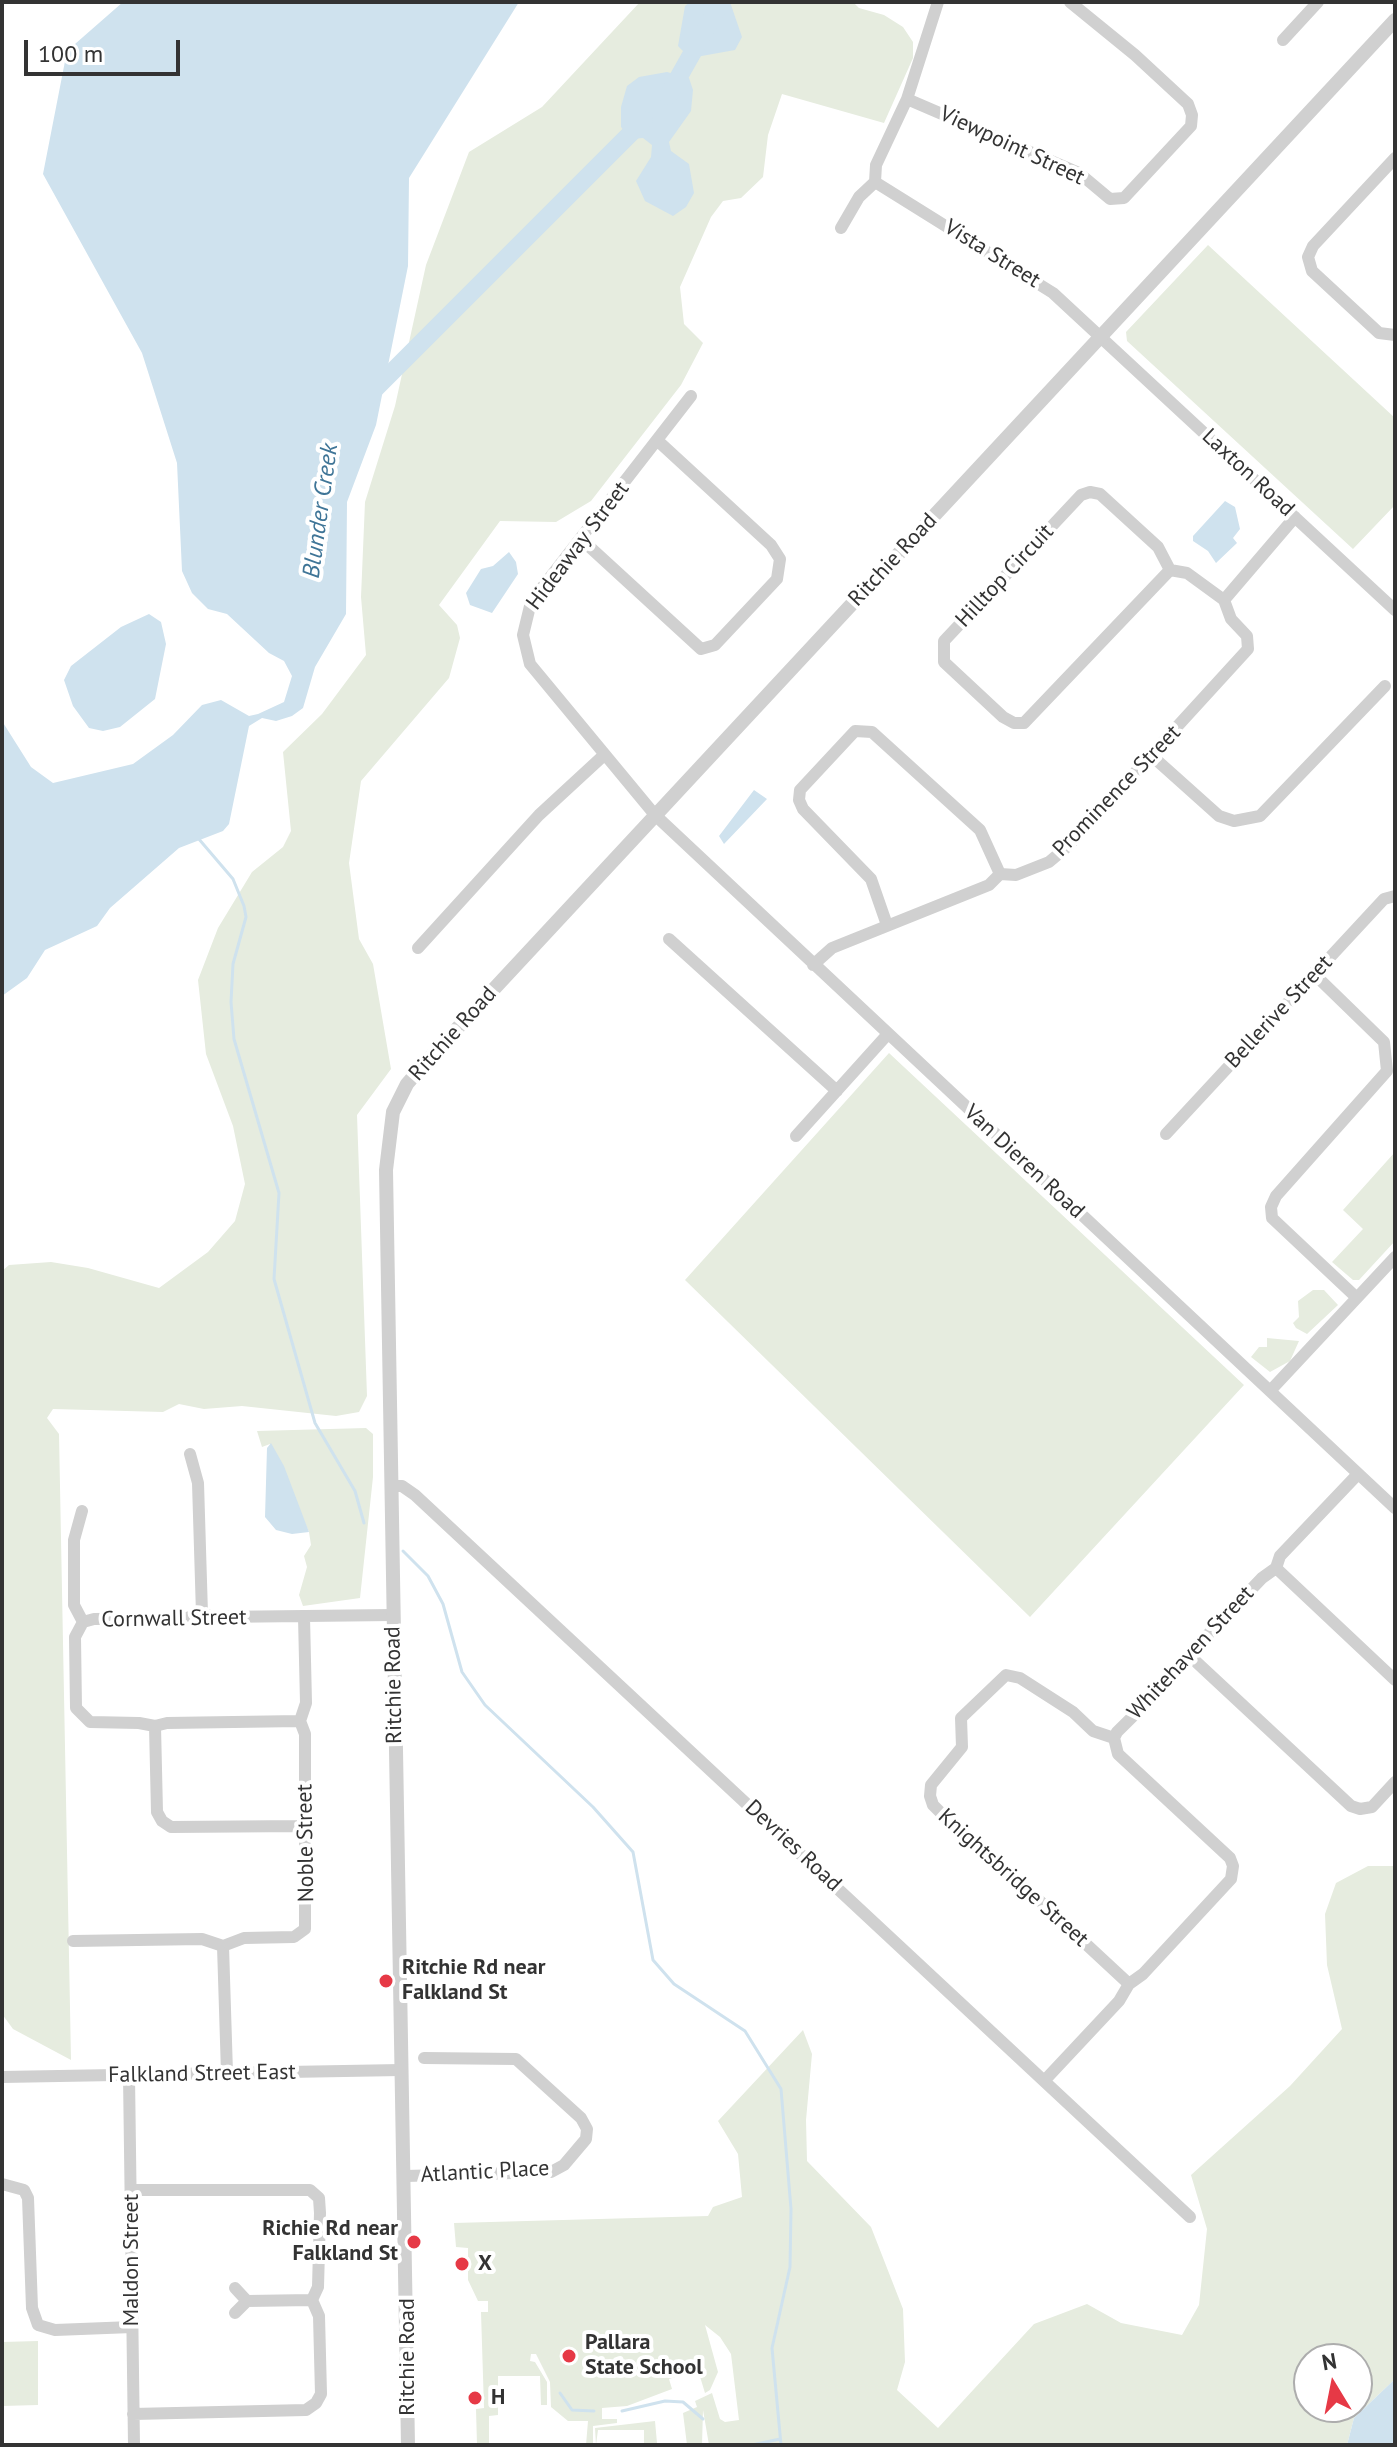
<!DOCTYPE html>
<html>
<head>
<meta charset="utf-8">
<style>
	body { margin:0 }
	#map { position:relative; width:1397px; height:2447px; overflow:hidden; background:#fff; font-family:"PT Sans",sans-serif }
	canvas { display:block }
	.frame { position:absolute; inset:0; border:4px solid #333; pointer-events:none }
	.north { position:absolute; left:1293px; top:2343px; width:80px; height:80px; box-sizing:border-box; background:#fff; border:2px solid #adadad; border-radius:50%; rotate:350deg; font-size:22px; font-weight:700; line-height:32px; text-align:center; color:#333 }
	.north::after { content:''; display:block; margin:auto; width:28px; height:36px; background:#e63946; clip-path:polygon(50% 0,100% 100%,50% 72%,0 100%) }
	.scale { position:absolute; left:24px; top:40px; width:156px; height:36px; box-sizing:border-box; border:4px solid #333; border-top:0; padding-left:10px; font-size:24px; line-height:28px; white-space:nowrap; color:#333; -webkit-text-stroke:6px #fff; paint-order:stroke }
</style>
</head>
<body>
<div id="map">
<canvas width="1397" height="2447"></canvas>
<div class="frame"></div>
<div class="north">N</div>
<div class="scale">100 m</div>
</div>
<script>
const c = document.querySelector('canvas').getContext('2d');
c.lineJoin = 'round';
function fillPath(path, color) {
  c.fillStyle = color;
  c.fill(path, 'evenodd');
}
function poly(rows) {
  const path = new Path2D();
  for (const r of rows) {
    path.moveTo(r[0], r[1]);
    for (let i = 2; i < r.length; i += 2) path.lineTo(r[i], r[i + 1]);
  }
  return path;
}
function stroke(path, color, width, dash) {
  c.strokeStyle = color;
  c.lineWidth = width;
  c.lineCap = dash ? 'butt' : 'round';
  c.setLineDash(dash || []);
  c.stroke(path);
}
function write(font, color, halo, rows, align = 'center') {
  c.font = font + ' "PT Sans",sans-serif';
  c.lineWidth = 8;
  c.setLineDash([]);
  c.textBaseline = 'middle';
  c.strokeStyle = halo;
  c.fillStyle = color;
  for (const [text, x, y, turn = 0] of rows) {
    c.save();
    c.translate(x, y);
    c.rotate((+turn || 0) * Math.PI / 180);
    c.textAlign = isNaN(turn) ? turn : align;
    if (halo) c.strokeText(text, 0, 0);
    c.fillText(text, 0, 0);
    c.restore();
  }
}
fillPath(poly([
	[640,2,853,2,859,8,884,15,903,27,913,42,913,58,884,123,782,94,768,135,763,177,741,198,723,201,711,217,680,287,684,324,703,343,681,385,591,501,556,522,500,521,439,605,457,625,460,638,449,678,361,781,349,863,359,939,373,964,391,1069,357,1115,367,1396,359,1412,336,1416,242,1406,204,1409,179,1404,163,1412,53,1409,47,1418,59,1434,71,2060,13,2029,2,2014,2,1271,9,1265,51,1262,88,1268,159,1288,208,1252,235,1221,245,1184,233,1126,206,1054,198,980,218,928,252,872,283,847,291,831,283,752,322,714,366,655,361,597,365,502,395,406,426,265,469,152,542,107],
	[1208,245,1395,418,1395,505,1353,549,1127,341,1126,332],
	[889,1053,1244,1385,1030,1617,685,1280],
	[1395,1152,1395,1241,1359,1280,1353,1280,1332,1262,1363,1229,1343,1210],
	[1313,1290,1324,1290,1338,1305,1307,1334,1296,1328,1293,1323,1299,1317,1298,1301],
	[1267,1338,1299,1341,1290,1361,1270,1372,1251,1357,1259,1347,1267,1347],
	[366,1428,373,1434,373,1477,360,1598,303,1606,299,1595,307,1567,304,1556,311,1545,309,1532,270,1444,262,1447,257,1431],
	[1368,1866,1395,1866,1395,2379,1354,2418,1347,2445,709,2445,703,2410,702,2445,687,2445,683,2413,697,2407,695,2401,712,2393,720,2419,725,2422,739,2420,731,2354,720,2337,705,2325,718,2372,710,2390,705,2393,698,2370,669,2379,672,2389,627,2406,602,2408,602,2419,617,2419,617,2423,593,2426,593,2445,586,2445,588,2421,568,2421,551,2407,550,2382,536,2354,531,2354,530,2361,535,2362,547,2382,547,2405,541,2405,540,2376,498,2376,498,2415,489,2416,489,2445,477,2445,476,2409,484,2408,481,2312,488,2312,488,2301,478,2301,468,2280,468,2248,456,2247,454,2223,708,2216,713,2207,742,2197,738,2154,718,2121,803,2030,812,2054,806,2120,807,2161,871,2227,903,2309,905,2362,897,2390,938,2428,1034,2324,1087,2304,1121,2323,1182,2335,1199,2305,1207,2229,1191,2175,1290,2086,1342,2029,1327,1965,1325,1914,1336,1883],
	[1309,2359,1357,2359,1357,2407,1309,2407],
	[38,2341,38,2405,2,2406,2,2342],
	[655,2421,657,2443,644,2445,644,2430,598,2430,596,2445,595,2428]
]), '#e6ecdf');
fillPath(poly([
	[123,2,519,2,409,178,408,266,376,425,347,502,346,614,315,667,303,708,292,716,276,721,262,718,249,726,229,824,223,831,179,848,110,908,97,926,45,950,27,978,2,996,2,721,31,767,53,783,133,764,173,735,202,705,221,700,249,716,258,714,284,702,292,676,284,661,269,653,227,614,208,609,192,593,182,571,177,463,142,353,43,174,67,51],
	[690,2,730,2,742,37,735,50,696,57,685,53,678,46,685,6],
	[667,72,689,78,693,90,691,111,669,142,671,151,689,164,694,193,686,207,673,216,645,201,636,181,651,157,652,145,643,138,631,139,621,127,621,107,627,86,639,77],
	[1225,501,1235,507,1240,529,1233,538,1237,543,1216,563,1208,551,1193,541,1193,536],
	[509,552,516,562,518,574,492,613,470,605,466,593,481,569,493,566],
	[149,614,161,622,166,644,155,699,120,727,103,731,89,728,73,706,64,680,71,666,121,627],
	[754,790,767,799,724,844,719,836],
	[271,1443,284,1466,309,1532,292,1534,276,1530,265,1517,267,1448],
	[1395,2379,1395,2445,1347,2445,1354,2418]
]), '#cfe2ee');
stroke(poly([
	[198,838,233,879,244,906,246,917,233,964,231,1002,234,1039,279,1193,274,1279,315,1423,355,1491,364,1523],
	[403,1551,428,1576,443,1604,462,1672,485,1705,593,1807,633,1852,653,1960,674,1984,745,2031,781,2089,791,2209,790,2267,772,2348,781,2445],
	[560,2393,572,2410,594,2411],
	[622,2411,665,2401,683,2402,703,2419],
	[752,2445,780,2439]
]), '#cfe2ee', 3);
stroke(poly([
	[668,96,721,2],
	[368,396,644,120]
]), '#cfe2ee', 18);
stroke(poly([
	[1283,40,1318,2],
	[907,99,1079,173,1110,199,1124,198,1191,126,1192,115,1188,104,1135,55,1070,2],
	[1395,158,1313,246,1308,257,1312,271,1379,333,1395,335],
	[875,182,1053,293,1395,610],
	[841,228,859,197,875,182,876,165,907,99,938,2],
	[691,396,531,602,523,635,530,664,655,815,1395,1508],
	[581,539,701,649,715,645,777,579,780,559,771,545,658,441],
	[1170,570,1024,723,1014,723,1003,717,944,662,944,641,1081,495,1090,492,1100,494,1158,547,1170,570,1187,573,1224,600],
	[1152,756,1219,816,1234,821,1260,816,1385,686],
	[887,925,871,879,803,809,799,800,800,790,855,731,872,732,980,830,1000,874],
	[669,939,837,1091],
	[418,948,539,815,603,756],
	[813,965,832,948,989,885,1000,874,1016,875,1049,862,1068,846,1248,649,1247,636,1231,619,1224,600,1295,517],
	[1313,973,1384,1042,1387,1071,1276,1196,1271,1207,1272,1218,1357,1298],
	[1166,1134,1384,899,1395,896],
	[796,1136,887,1035],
	[1270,1391,1395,1257],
	[190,1454,198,1483,202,1614],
	[391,1486,402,1486,415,1495,1190,2217],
	[82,1511,74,1540,74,1605,83,1622],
	[1276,1568,1395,1680],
	[1192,1658,1351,1806,1360,1809,1372,1807,1395,1782],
	[300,1721,167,1723,155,1726,139,1723,90,1722,76,1708,75,1637,83,1622,94,1619,186,1618,202,1614,216,1617,393,1615],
	[155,1726,157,1812,162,1821,171,1827,303,1826],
	[1114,1738,1093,1731,1073,1712,1020,1678,1006,1675,961,1718,962,1747,931,1785,930,1796,933,1805,960,1832,975,1841,1129,1984],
	[73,1941,202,1939,223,1946,244,1938,294,1937,305,1929,305,1734,300,1721,306,1703,304,1617],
	[223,1946,227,2073],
	[129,2076,134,2445],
	[2,2077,401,2070],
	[1045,2080,1119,2001,1129,1984,1143,1974,1231,1879,1233,1866,1230,1858,1118,1754,1114,1738,1117,1732,1192,1658,1202,1641,1262,1578,1276,1568,1280,1556,1358,1474],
	[406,2176,551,2172,564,2165,586,2139,587,2129,581,2118,516,2059,424,2058],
	[2,2184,24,2190,28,2198,32,2308,38,2325,55,2330,132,2327],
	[133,2190,310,2190,319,2198,320,2213,318,2287,312,2300,319,2316,321,2394,316,2403,306,2410,133,2414],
	[235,2288,247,2301,312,2300],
	[235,2313,247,2301]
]), '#d0d0d0', 12);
stroke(poly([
	[408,2445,386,1170,393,1112,407,1084,426,1062,1395,20]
]), '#d0d0d0', 14);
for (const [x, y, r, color] of [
	[386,1981,8,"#e63946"],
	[414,2242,8,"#e63946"],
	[462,2264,8,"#e63946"],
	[569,2356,8,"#e63946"],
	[475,2398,8,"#e63946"]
]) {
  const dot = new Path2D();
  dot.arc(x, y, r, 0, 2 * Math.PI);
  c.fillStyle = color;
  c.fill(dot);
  stroke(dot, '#fff', 3);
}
write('22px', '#333', '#fff', [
	["Viewpoint Street",1012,146,25],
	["Vista Street",992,254,32],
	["Laxton Road",1248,473,43],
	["Hideaway Street",578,546,-53],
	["Ritchie Road",893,560,-47],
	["Hilltop Circuit",1005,576,-47],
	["Prominence Street",1117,791,-46],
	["Bellerive Street",1279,1012,-47],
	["Ritchie Road",453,1034,-48],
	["Van Dieren Road",1024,1162,43],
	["Cornwall Street",174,1619,-1],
	["Whitehaven Street",1191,1653,-47],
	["Ritchie Road",394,1685,-91],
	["Noble Street",306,1843,-91],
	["Devries Road",793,1846,43],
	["Knightsbridge Street",1013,1878,42],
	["Falkland Street East",202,2074,-1],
	["Atlantic Place",485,2172,-3],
	["Maldon Street",132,2260,-90],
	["Ritchie Road",408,2357,-90]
]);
write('bold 22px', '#333', '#fff', [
	["Ritchie Rd near",402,1968],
	["Falkland St",402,1993],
	["Richie Rd near",398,2229,"right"],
	["Falkland St",398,2254,"right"],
	["X",478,2264],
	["Pallara",585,2343],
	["State School",585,2368],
	["H",491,2398]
], 'left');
write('italic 24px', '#3f7597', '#fff', [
	["Blunder Creek",321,511,-82]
]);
</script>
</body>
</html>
